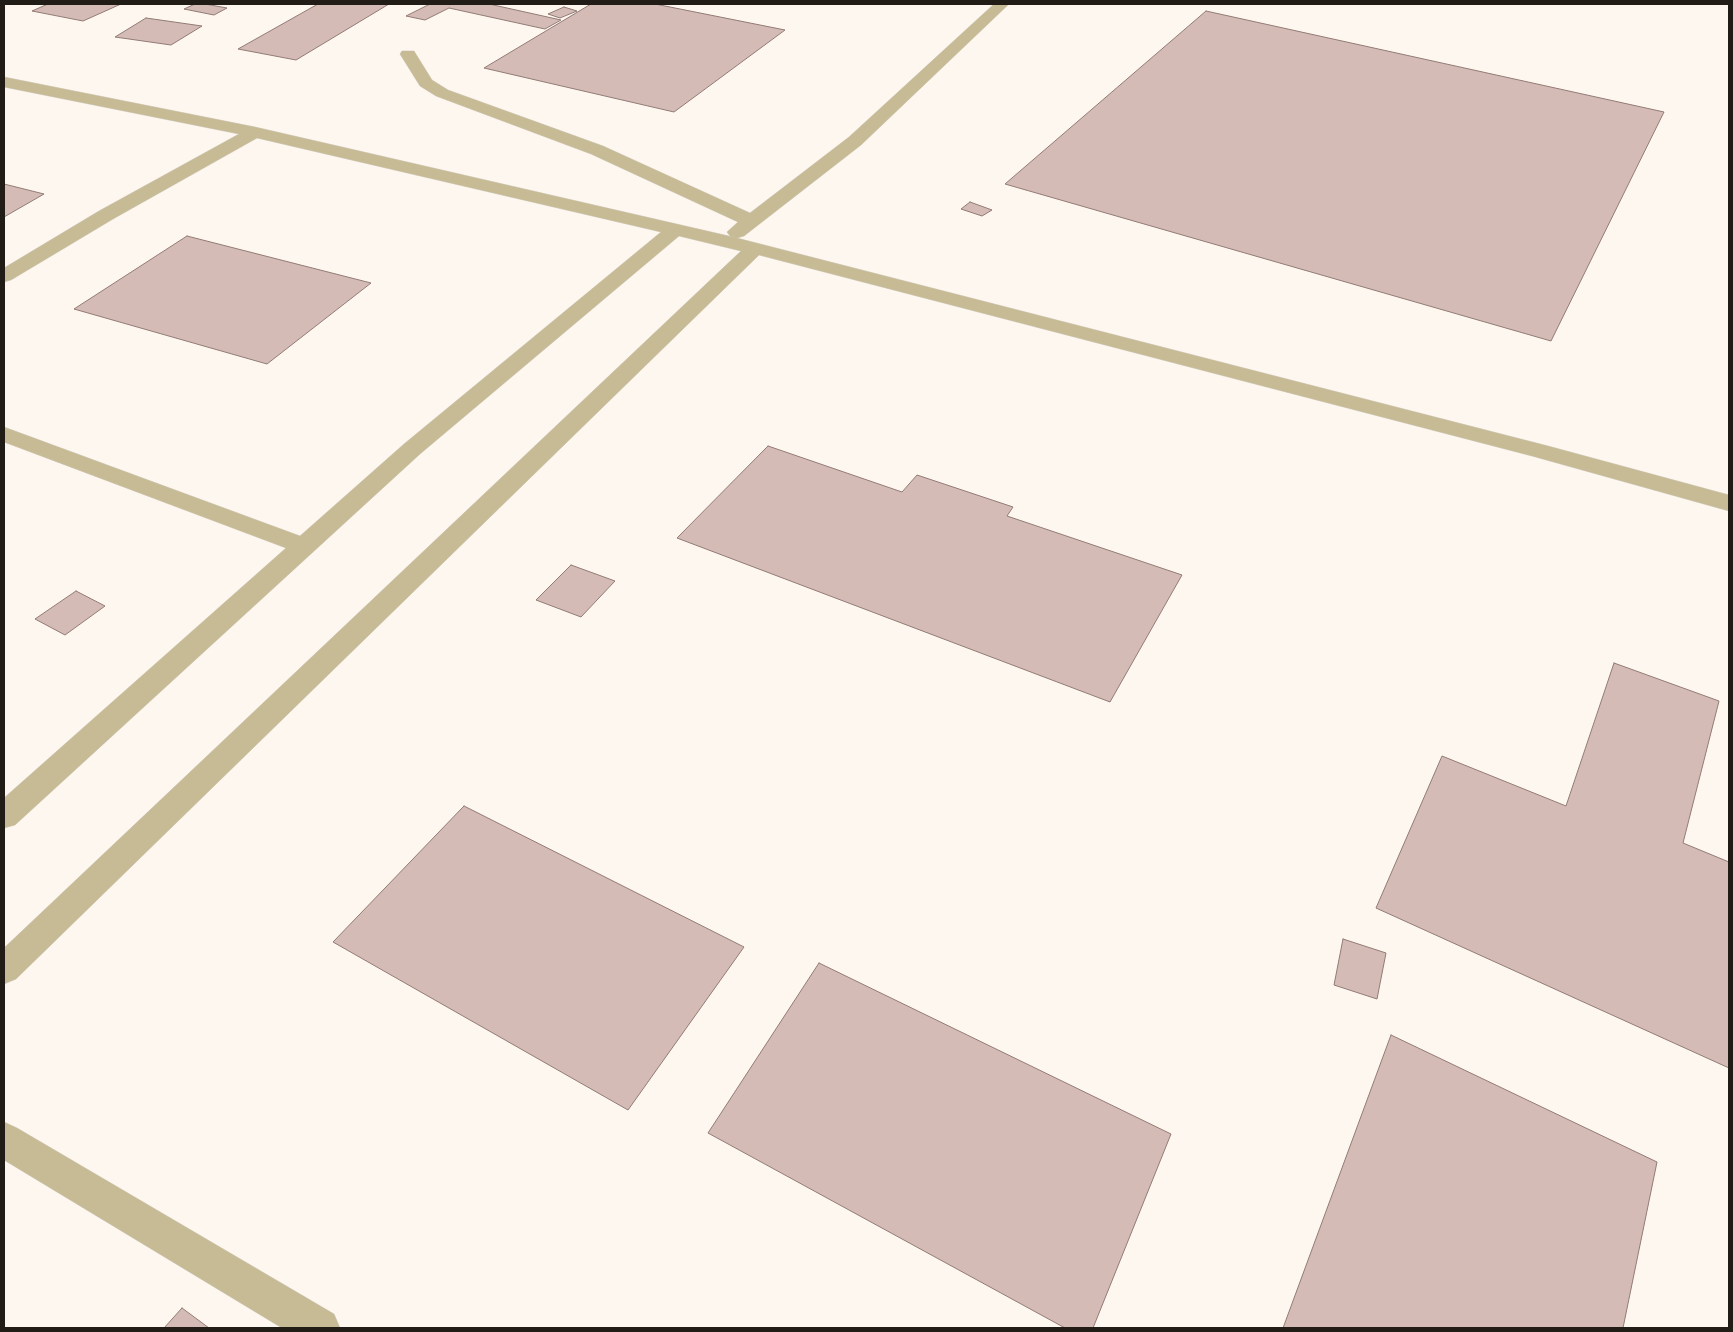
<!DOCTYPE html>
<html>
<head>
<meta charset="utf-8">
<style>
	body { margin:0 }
	#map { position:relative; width:1733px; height:1332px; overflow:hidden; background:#fef7f0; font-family:Arial,sans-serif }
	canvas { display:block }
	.frame { position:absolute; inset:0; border:5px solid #221c16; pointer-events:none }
</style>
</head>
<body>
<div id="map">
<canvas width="1733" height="1332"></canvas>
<div class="frame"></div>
</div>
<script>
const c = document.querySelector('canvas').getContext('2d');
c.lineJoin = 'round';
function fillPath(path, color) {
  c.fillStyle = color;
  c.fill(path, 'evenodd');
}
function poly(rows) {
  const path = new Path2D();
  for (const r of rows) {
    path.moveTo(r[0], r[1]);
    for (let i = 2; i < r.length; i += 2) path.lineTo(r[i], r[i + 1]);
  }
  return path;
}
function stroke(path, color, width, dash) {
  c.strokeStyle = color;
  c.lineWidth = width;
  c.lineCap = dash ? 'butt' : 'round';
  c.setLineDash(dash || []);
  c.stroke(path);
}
const building = poly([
	[48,4,121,4,83,21,32,11,48,4],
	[195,4,205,4,227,8,214,15,184,9,195,4],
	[318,4,389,4,296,60,238,49,318,4],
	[430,4,489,4,561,20,545,29,449,8,425,20,406,16,430,4],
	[591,4,655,4,785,30,674,112,484,68,591,4],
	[564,7,577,11,560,18,548,14,564,7],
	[1206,11,1664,112,1551,341,1005,184,1206,11],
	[146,18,202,26,171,45,115,37,146,18],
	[4,184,44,194,4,217,4,184],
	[970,202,992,210,982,216,961,209,970,202],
	[187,236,371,283,267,364,74,309,187,236],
	[768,446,902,492,917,475,1013,507,1007,516,1182,575,1110,702,677,538,768,446],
	[571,565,615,581,581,617,536,600,571,565],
	[76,591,105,606,65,635,35,619,76,591],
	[1614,663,1719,701,1683,843,1729,862,1729,1068,1376,908,1442,756,1566,806,1614,663],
	[464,806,744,947,628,1110,333,942,464,806],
	[1343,939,1386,953,1377,999,1334,985,1343,939],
	[819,963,1171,1134,1093,1328,1065,1328,708,1133,819,963],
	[1391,1035,1657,1162,1623,1328,1283,1328,1391,1035],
	[182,1308,209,1328,164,1328,182,1308]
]);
fillPath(building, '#d4bbb5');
stroke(building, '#927b75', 1);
const minor = poly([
	[994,4,1009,4,861,145,744,236,737,238,730,236,727,232,738,222,591,154,436,96,420,86,400,54,402,51,414,51,432,80,448,90,603,146,750,213,849,137,994,4],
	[4,77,255,127,733,237,1548,446,1729,495,1729,511,1532,456,759,255,16,979,4,984,4,948,741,251,679,236,420,454,15,825,4,828,4,798,286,548,4,442,4,427,300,536,404,444,661,232,257,138,113,219,11,280,4,282,4,268,99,211,239,134,4,87,4,77],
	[4,1122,17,1128,334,1314,340,1328,282,1328,4,1160,4,1122]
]);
stroke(minor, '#dbd4cd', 1);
fillPath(minor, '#c6bb94');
</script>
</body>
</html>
